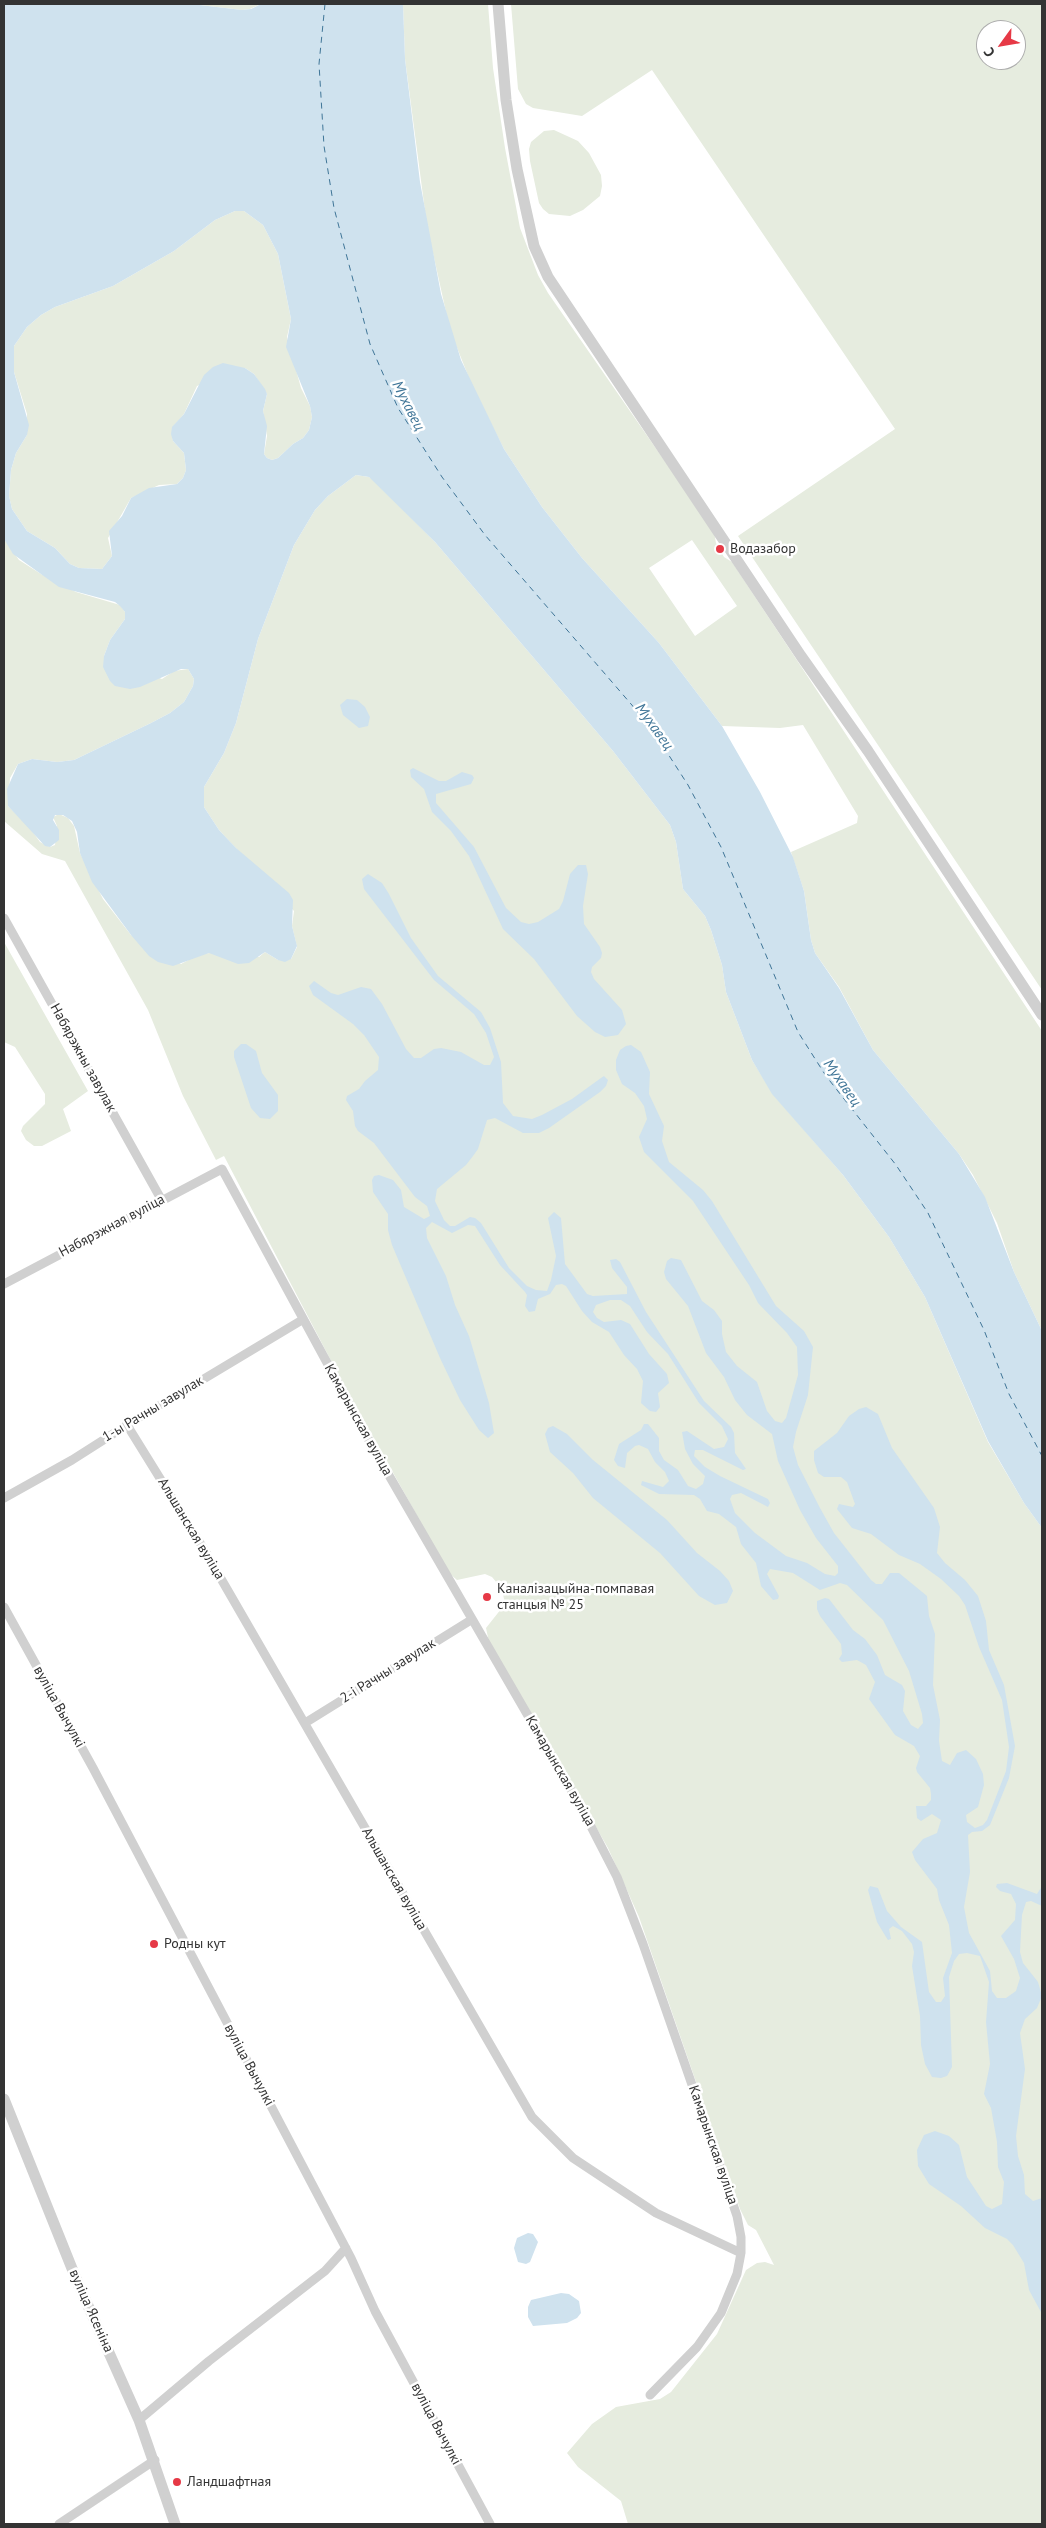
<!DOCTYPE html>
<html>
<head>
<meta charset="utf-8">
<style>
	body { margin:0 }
	#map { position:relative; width:1046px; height:2528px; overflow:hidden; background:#fff; font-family:"PT Sans",sans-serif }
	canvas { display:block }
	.frame { position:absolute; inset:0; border:5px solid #333; pointer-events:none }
	.north { position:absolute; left:976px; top:20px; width:50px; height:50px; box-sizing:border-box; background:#fff; border:1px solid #adadad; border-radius:50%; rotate:238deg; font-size:14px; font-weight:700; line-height:20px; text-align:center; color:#333 }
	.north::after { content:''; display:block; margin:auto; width:18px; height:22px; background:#e63946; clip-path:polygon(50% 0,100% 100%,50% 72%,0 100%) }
</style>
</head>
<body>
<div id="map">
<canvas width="1046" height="2528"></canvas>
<div class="frame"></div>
<div class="north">С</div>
</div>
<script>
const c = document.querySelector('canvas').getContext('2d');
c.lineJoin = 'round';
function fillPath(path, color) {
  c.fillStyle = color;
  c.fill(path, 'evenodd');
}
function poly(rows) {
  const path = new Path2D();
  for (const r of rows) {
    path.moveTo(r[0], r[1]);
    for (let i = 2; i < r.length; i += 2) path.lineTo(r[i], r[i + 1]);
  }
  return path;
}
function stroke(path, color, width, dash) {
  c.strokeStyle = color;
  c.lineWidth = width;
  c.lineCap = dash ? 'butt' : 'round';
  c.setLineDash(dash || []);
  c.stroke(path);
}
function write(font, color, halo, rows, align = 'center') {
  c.font = font + ' "PT Sans",sans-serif';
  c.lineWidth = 5;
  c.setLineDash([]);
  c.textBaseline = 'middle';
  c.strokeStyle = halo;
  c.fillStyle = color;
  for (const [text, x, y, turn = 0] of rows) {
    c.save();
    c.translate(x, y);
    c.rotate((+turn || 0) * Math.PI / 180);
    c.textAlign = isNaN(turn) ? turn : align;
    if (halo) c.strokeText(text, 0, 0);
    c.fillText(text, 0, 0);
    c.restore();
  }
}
fillPath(poly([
	[191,4,261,4,250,9,242,10],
	[403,4,488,4,493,68,505,148,520,228,538,275,548,293,714,532,716,543,724,557,732,562,1042,1031,1042,1331,1014,1272,997,1223,973,1175,959,1154,873,1050,839,987,815,953,811,940,804,891,791,852,857,823,858,816,803,725,780,728,722,726,659,643,582,558,542,507,504,449,473,388,450,330,427,226,405,59],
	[692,540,737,606,695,636,649,568],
	[511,4,1042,4,1042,990,738,536,895,429,652,70,582,116,533,108,526,104,518,89],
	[986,30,1016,30,1016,60,986,60],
	[554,130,578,141,589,153,601,175,602,186,600,196,583,210,570,216,549,214,543,209,539,203,530,161,529,149,531,142,544,131],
	[235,211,244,211,263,225,278,254,291,319,287,337,301,388,310,406,312,417,309,430,303,438,293,444,278,458,272,460,267,458,264,454,267,436,263,411,267,394,254,374,245,368,197,386,184,414,172,428,173,441,184,453,186,470,183,478,177,484,159,485,131,498,108,538,112,556,102,569,79,568,70,564,55,548,27,531,12,509,9,496,11,470,16,453,27,435,27,414,14,372,14,346,27,327,41,315,55,307,113,286,174,251,215,220],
	[356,475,369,477,376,482,435,542,613,751,670,825,676,842,683,889,705,916,711,930,722,965,726,992,752,1060,773,1094,843,1175,889,1237,925,1297,988,1442,1024,1503,1042,1528,1042,2524,628,2524,621,2501,578,2467,567,2453,592,2424,616,2407,660,2399,671,2392,717,2334,746,2270,757,2263,765,2262,774,2265,756,2230,748,2225,740,2209,639,1917,608,1848,489,1642,486,1628,505,1604,502,1589,492,1577,485,1574,457,1580,449,1573,338,1374,224,1156,216,1160,183,1096,148,1010,65,861,42,854,4,821,4,539,19,560,41,574,76,592,120,605,125,612,125,619,110,640,104,656,162,679,174,671,188,669,194,679,193,686,184,702,170,713,151,723,74,760,57,762,32,759,18,764,10,778,8,806,30,828,40,842,50,847,55,845,57,826,53,817,59,814,68,818,74,826,80,853,103,899,131,935,181,964,200,954,210,953,259,957,265,952,278,960,291,959,297,947,292,926,294,911,219,830,204,807,203,796,204,787,224,753,236,723,258,639,294,545,315,510,328,496],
	[4,942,88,1091,63,1109,71,1131,42,1146,34,1146,26,1140,21,1131,23,1126,45,1104,45,1094,15,1047,4,1042]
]), '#e6ecdf');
fillPath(poly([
	[4,4,191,4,242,10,251,9,261,4,403,4,405,59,420,182,441,294,461,360,504,449,542,507,582,558,659,643,722,726,760,792,793,857,804,891,811,940,815,953,839,988,873,1050,959,1154,985,1197,1014,1272,1042,1331,1042,1528,1024,1503,988,1441,925,1297,889,1237,843,1175,772,1094,752,1060,726,992,722,965,711,930,705,916,683,889,676,842,670,825,613,751,435,542,369,477,356,475,328,496,315,510,294,545,258,639,236,723,224,753,204,787,204,807,219,830,236,848,289,893,293,900,292,926,297,946,291,959,285,962,278,960,265,952,249,963,238,964,209,953,173,966,158,962,149,956,131,935,92,882,80,853,77,832,72,821,63,815,55,815,53,820,59,830,59,840,50,847,45,846,8,806,7,789,18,764,32,759,57,762,74,760,151,723,170,713,184,702,193,686,194,679,188,669,181,669,140,687,130,689,115,686,110,681,103,667,104,656,110,640,125,619,125,612,120,606,115,602,59,587,13,554,4,539],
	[235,211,244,211,263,225,278,254,291,319,286,347,310,406,312,417,309,430,303,438,293,444,278,458,272,460,267,458,264,454,267,426,263,411,267,394,265,389,254,374,245,368,223,363,213,367,204,375,184,414,172,427,171,434,173,441,184,453,186,470,183,478,177,484,149,488,131,498,122,516,109,531,112,556,102,569,79,568,70,564,55,548,27,531,12,509,9,496,11,470,16,453,27,435,29,425,14,372,14,346,27,327,41,315,55,307,113,286,174,251,215,220],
	[347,699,357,700,365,707,370,717,368,726,359,728,343,715,340,705],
	[413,768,439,781,446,781,462,772,472,775,474,778,471,784,436,794,436,803,474,847,506,908,521,922,529,924,538,922,559,909,563,901,570,874,578,865,586,865,588,874,583,906,584,924,600,947,602,953,601,958,592,967,591,972,594,979,622,1010,626,1024,618,1035,605,1037,595,1032,577,1016,534,959,503,929,469,856,451,831,432,812,424,789,411,777,410,770],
	[368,874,382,883,389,894,411,938,438,976,481,1012,490,1028,501,1062,503,1103,513,1116,532,1119,542,1115,572,1099,601,1078,604,1076,608,1080,606,1086,600,1092,549,1128,539,1133,523,1133,495,1118,487,1120,478,1149,473,1156,466,1165,437,1189,435,1201,444,1220,450,1226,455,1226,470,1217,475,1218,481,1223,509,1268,527,1286,536,1290,547,1291,551,1280,556,1256,548,1218,554,1212,561,1218,565,1264,587,1294,593,1296,627,1294,627,1287,612,1268,610,1260,616,1259,620,1262,646,1312,704,1401,731,1427,734,1433,735,1453,746,1469,743,1470,703,1450,695,1450,694,1456,705,1467,720,1476,768,1499,770,1503,768,1507,741,1493,732,1495,730,1499,735,1513,755,1533,786,1556,807,1563,825,1574,835,1576,838,1573,838,1566,816,1538,800,1510,778,1461,772,1434,747,1415,735,1400,724,1377,706,1353,688,1306,666,1279,664,1272,667,1261,671,1258,681,1260,702,1301,714,1310,722,1321,722,1334,726,1352,737,1366,757,1382,767,1411,775,1421,782,1423,786,1418,798,1375,797,1347,787,1333,758,1303,749,1285,693,1201,644,1152,639,1137,647,1119,644,1106,635,1093,622,1084,616,1070,616,1060,620,1050,626,1046,631,1045,641,1052,650,1072,649,1094,664,1126,662,1141,669,1162,703,1190,712,1201,776,1306,804,1331,813,1347,808,1395,796,1432,793,1447,798,1465,820,1508,834,1533,871,1580,876,1584,882,1584,890,1573,899,1573,927,1596,929,1616,935,1634,933,1685,940,1720,939,1741,942,1761,950,1765,957,1753,966,1750,976,1759,983,1774,984,1785,978,1807,966,1815,967,1822,975,1828,983,1825,987,1820,1006,1771,1009,1747,1002,1700,979,1647,965,1605,959,1596,941,1579,920,1564,899,1555,871,1534,852,1528,837,1509,839,1504,853,1507,855,1504,847,1482,841,1477,824,1477,818,1473,814,1460,814,1451,837,1433,849,1416,859,1409,866,1407,878,1414,892,1448,934,1508,940,1527,937,1553,945,1563,965,1580,978,1596,986,1621,989,1650,1004,1685,1015,1746,1009,1778,990,1825,982,1831,972,1832,968,1835,970,1872,964,1907,969,1933,990,1971,992,1991,997,1998,1006,1998,1016,1991,1020,1978,1014,1959,1001,1936,1015,1920,1016,1904,1011,1894,1000,1891,996,1887,997,1884,1007,1883,1037,1894,1042,1886,1042,1906,1031,1901,1026,1902,1022,1915,1020,1952,1023,1963,1038,1982,1042,1996,1037,2008,1025,2019,1020,2033,1025,2069,1016,2136,1018,2156,1024,2175,1025,2194,1033,2201,1042,2198,1042,2314,1029,2290,1024,2263,1013,2245,1007,2239,985,2228,961,2206,929,2184,918,2166,917,2150,924,2135,935,2131,949,2136,959,2145,967,2177,986,2206,992,2209,1002,2204,1004,2182,998,2167,997,2142,991,2108,984,2094,990,2064,986,2022,989,1982,980,1956,967,1953,959,1954,954,1961,949,1977,952,2067,947,2076,941,2078,932,2077,925,2064,921,2045,920,2016,912,1966,914,1952,912,1944,902,1931,893,1926,889,1929,891,1939,888,1940,886,1937,877,1922,868,1890,870,1886,878,1888,887,1911,901,1927,922,1942,929,1992,936,2002,941,2002,945,1996,943,1978,952,1953,949,1925,939,1900,937,1889,915,1860,912,1852,923,1839,937,1833,941,1820,932,1814,921,1821,917,1818,916,1806,926,1806,931,1800,931,1794,930,1788,917,1772,916,1768,920,1756,914,1746,895,1735,869,1699,875,1682,866,1665,857,1660,842,1662,839,1659,842,1654,841,1644,820,1616,817,1609,817,1601,825,1598,829,1599,853,1630,865,1639,877,1655,885,1675,902,1685,905,1691,903,1711,911,1725,918,1729,923,1723,922,1714,909,1671,883,1620,847,1585,840,1583,820,1590,793,1573,770,1569,767,1574,779,1596,778,1599,773,1600,761,1586,756,1563,741,1544,736,1527,719,1514,707,1511,700,1499,694,1495,659,1494,641,1485,642,1481,663,1487,669,1481,665,1472,655,1462,648,1449,639,1445,635,1446,627,1453,625,1468,618,1466,614,1460,619,1444,641,1430,644,1424,648,1424,659,1438,659,1451,664,1460,678,1470,688,1486,696,1489,703,1484,705,1476,693,1464,685,1449,682,1432,687,1431,714,1449,724,1447,728,1439,722,1426,699,1403,668,1354,647,1332,630,1306,621,1300,610,1300,596,1305,593,1312,597,1318,604,1322,621,1320,630,1324,649,1354,667,1374,669,1383,658,1393,660,1407,656,1412,650,1411,641,1403,643,1381,637,1369,624,1355,609,1332,592,1322,582,1311,566,1286,562,1284,556,1285,550,1294,538,1299,535,1311,529,1312,525,1306,527,1295,525,1292,500,1265,475,1226,468,1225,452,1233,432,1222,426,1228,427,1238,446,1276,455,1305,469,1336,489,1403,494,1433,488,1438,479,1430,460,1400,440,1358,392,1245,388,1230,388,1214,373,1192,372,1180,374,1176,379,1175,393,1180,401,1190,404,1207,424,1219,430,1216,427,1206,415,1197,374,1143,358,1131,355,1126,353,1111,346,1100,347,1096,359,1089,365,1081,378,1070,379,1057,364,1035,353,1024,313,995,309,986,314,981,331,993,338,995,361,987,371,989,382,1004,406,1049,414,1058,421,1058,434,1049,441,1048,461,1052,484,1065,490,1065,494,1057,486,1033,474,1014,434,980,364,889,362,879],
	[241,1044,246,1044,256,1051,262,1073,278,1095,278,1111,270,1119,260,1118,251,1108,234,1057,234,1051],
	[553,1426,567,1434,593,1460,667,1520,697,1553,720,1571,729,1581,733,1591,727,1603,715,1605,699,1596,660,1553,593,1498,573,1473,550,1452,545,1434,548,1428],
	[528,2233,533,2234,538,2242,530,2262,526,2264,518,2262,514,2248,517,2238],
	[561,2293,569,2294,579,2301,581,2313,577,2318,567,2323,533,2326,528,2317,528,2307,531,2300]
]), '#cfe2ee');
stroke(poly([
	[325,4,319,64,324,146,334,208,370,344,398,408,442,477,485,535,650,726,688,785,721,847,798,1032,826,1076,896,1165,928,1213,984,1330,1009,1394,1042,1456]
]), '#3f7597', 1, [6, 5]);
stroke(poly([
	[4,918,161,1199],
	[4,1284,222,1169,376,1453,582,1809,617,1877,643,1944,713,2145,737,2216,741,2237,741,2253,737,2274,721,2313,697,2347,650,2395],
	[127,1425,205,1551,532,2117,573,2158,656,2213,741,2253],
	[4,1498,72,1460,127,1425,302,1320],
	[4,1607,93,1768,351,2258,375,2311,490,2524],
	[305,1723,471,1620],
	[139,2420,209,2361,325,2271,346,2248],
	[59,2524,155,2460]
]), '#d0d0d0', 9);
stroke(poly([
	[498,4,506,100,517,169,534,246,548,277,801,656,868,751,1042,1015],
	[4,2099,77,2281,139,2420,175,2524]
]), '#d0d0d0', 11);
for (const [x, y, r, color] of [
	[720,549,5,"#e63946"],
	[487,1597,5,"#e63946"],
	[154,1944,5,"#e63946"],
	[177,2482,5,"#e63946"]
]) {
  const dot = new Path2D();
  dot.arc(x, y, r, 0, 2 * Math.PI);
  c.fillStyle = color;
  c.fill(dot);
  stroke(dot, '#fff', 2);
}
write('14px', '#333', '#fff', [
	["Водазабор",730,549],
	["Каналізацыйна-помпавая",497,1589],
	["станцыя № 25",497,1605],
	["Родны кут",164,1944],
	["Ландшафтная",187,2482]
], 'left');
write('14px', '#333', '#fff', [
	["Набярэжны завулак",83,1058,61],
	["Набярэжная вуліца",112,1226,-28],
	["1-ы Рачны завулак",153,1409,-31],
	["Камарынская вуліца",358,1420,61],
	["Альшанская вуліца",191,1529,59],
	["2-і Рачны завулак",388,1671,-32],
	["вуліца Вычулкі",59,1707,61],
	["Камарынская вуліца",560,1771,60],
	["Альшанская вуліца",394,1879,60],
	["вуліца Вычулкі",249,2065,62],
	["Камарынская вуліца",713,2145,71],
	["вуліца Ясеніна",91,2311,66],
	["вуліца Вычулкі",436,2424,62]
]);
write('italic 15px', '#3f7597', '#fff', [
	["Мухавец",408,406,63],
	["Мухавец",654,727,54],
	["Мухавец",842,1083,55]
]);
</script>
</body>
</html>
